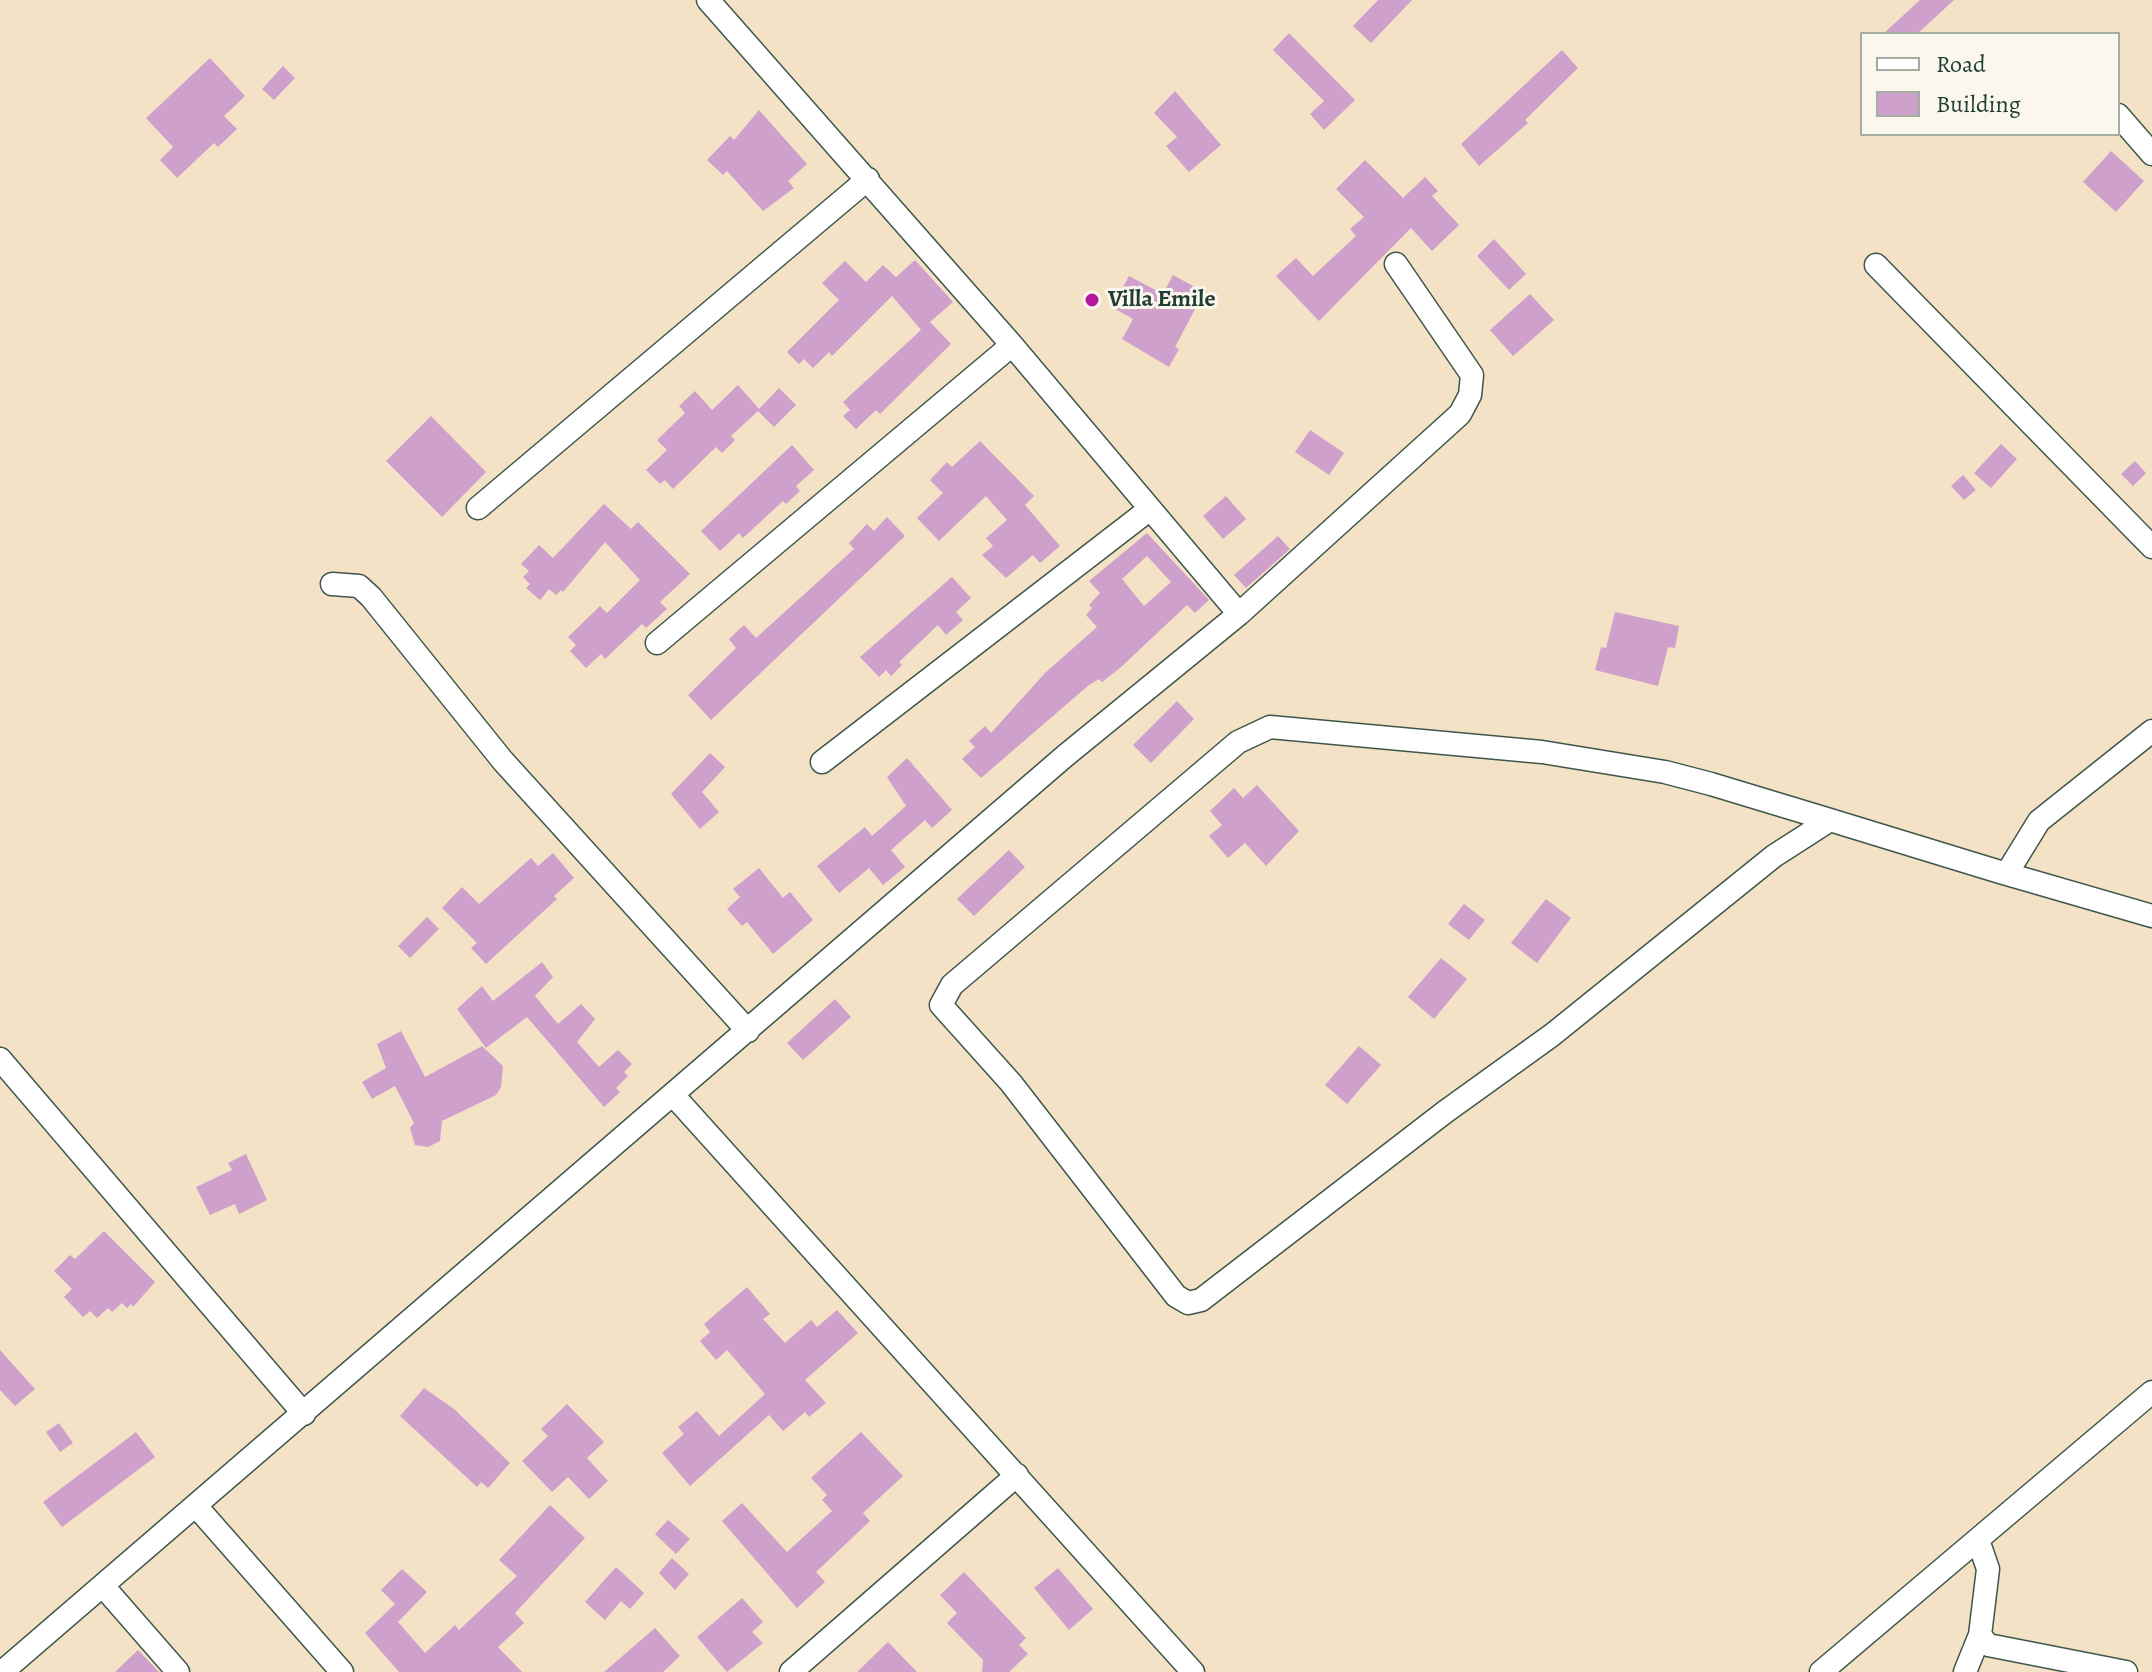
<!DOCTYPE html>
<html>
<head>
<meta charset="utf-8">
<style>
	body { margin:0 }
	#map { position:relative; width:2152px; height:1672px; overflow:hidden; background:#f3e2c5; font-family:Alegreya,serif }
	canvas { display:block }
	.legend { position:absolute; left:1860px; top:32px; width:260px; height:104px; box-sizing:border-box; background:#fbf7ec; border:2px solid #a3ada2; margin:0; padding:10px 14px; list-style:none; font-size:24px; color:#1f3d34 }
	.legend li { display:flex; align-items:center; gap:16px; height:40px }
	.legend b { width:40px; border:2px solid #a3ada2 }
</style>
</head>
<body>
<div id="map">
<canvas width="2152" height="1672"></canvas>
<ul class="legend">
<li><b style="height:10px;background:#fff"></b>Road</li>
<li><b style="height:22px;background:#cfa0cc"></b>Building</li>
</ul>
</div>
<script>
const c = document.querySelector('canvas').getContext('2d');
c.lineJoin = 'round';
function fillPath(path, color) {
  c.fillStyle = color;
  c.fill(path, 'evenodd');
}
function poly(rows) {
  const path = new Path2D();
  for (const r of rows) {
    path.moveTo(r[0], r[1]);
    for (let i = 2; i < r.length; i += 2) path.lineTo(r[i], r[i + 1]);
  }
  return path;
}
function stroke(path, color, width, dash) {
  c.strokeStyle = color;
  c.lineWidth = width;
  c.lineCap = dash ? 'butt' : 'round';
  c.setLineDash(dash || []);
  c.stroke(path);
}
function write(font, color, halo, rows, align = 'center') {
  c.font = font + ' Alegreya,serif';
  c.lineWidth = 6;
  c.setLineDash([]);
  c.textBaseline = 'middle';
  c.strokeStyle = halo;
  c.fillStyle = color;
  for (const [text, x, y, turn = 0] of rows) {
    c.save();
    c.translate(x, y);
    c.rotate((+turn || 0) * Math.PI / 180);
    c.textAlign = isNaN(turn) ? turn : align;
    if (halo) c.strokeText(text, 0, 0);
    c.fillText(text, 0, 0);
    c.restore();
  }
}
fillPath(poly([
	[1378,0,1412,0,1371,43,1353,26],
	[1920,0,1954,0,1917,34,1883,34],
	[1289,33,1355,100,1324,130,1310,114,1324,101,1273,50],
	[1562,50,1578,68,1525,120,1528,123,1479,166,1461,144],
	[210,58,245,96,224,116,237,129,218,147,214,143,177,178,160,160,173,147,146,118],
	[283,66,295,78,274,100,262,89],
	[1175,91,1221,145,1189,172,1166,146,1177,137,1154,113],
	[759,110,807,164,788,181,794,188,763,211,727,171,723,175,707,160,730,136,734,140],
	[2111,151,2144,181,2116,212,2083,182],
	[1365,160,1403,198,1425,177,1438,191,1432,196,1459,225,1432,251,1411,228,1319,321,1276,276,1296,258,1313,276,1356,236,1350,229,1364,217,1336,189],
	[1494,239,1526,274,1509,290,1477,256],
	[915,260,953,302,930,322,951,344,880,414,876,410,856,429,843,416,850,410,843,402,921,330,892,296,832,356,829,352,813,368,804,359,799,364,787,352,839,300,822,283,845,261,866,282,883,265,896,277],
	[1173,275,1204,292,1175,347,1179,349,1169,367,1122,339,1133,319,1112,307,1129,276,1163,294],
	[1530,294,1554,320,1513,356,1490,330],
	[738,385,759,409,779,388,796,405,774,427,758,411,731,436,735,440,722,453,716,447,673,489,665,480,660,484,646,470,667,450,657,440,685,413,679,406,695,391,712,410],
	[431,416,486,472,442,517,386,461],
	[1310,430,1344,453,1329,475,1295,452],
	[980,441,1034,496,1025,505,1060,546,1040,563,1033,555,1006,578,982,555,993,546,986,538,1007,520,986,496,939,541,917,518,943,493,930,480,947,462,952,467],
	[2001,444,2017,459,1991,488,1974,473],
	[792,445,814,470,796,486,800,491,786,504,783,501,743,538,739,533,720,551,701,531],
	[2135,461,2146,473,2133,486,2121,474],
	[1963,475,1976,490,1964,500,1951,486],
	[1226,496,1246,519,1223,539,1203,516],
	[604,504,631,529,638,522,690,574,660,602,667,609,646,628,642,624,605,659,601,654,586,668,570,651,576,645,568,637,600,606,607,613,640,580,605,542,563,592,561,590,556,595,549,589,540,600,526,588,530,584,523,577,529,571,521,564,539,545,553,558],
	[887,517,905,536,711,720,688,695,736,648,729,639,744,625,756,638,854,549,849,543,867,524,874,531],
	[1147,533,1209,600,1195,613,1187,605,1120,668,1102,682,1099,679,1089,685,981,778,962,759,975,747,969,741,985,726,991,733,1045,673,1097,627,1086,615,1092,608,1089,605,1100,593,1089,581],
	[1147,556,1171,582,1144,606,1122,579],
	[1278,536,1290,549,1246,588,1234,575],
	[952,577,971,598,956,612,963,620,946,635,938,625,899,662,902,665,891,676,886,670,879,677,860,657],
	[1615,612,1679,626,1675,648,1668,647,1658,686,1595,670,1601,647,1606,648],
	[1177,701,1194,719,1151,763,1133,745],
	[710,753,725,767,702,792,719,812,700,829,671,794],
	[907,758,952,810,932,828,925,820,891,850,905,867,883,885,869,868,839,893,817,866,865,827,872,836,906,806,887,777],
	[1257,785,1299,831,1266,866,1245,843,1228,858,1209,836,1222,825,1210,811,1234,788,1243,798],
	[1009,850,1025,867,974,916,957,899],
	[553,853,574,878,554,896,557,899,486,964,471,948,477,943,442,908,462,887,479,904,531,858,538,866],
	[759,868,783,898,790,892,813,920,773,954,747,922,742,926,727,909,740,897,733,889],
	[1546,899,1571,918,1537,963,1511,943],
	[1464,904,1485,920,1469,940,1448,924],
	[427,917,439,929,410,958,398,946],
	[1441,958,1467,979,1434,1019,1408,997],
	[542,962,553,977,535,996,558,1024,581,1004,595,1019,577,1042,599,1067,618,1050,632,1064,624,1072,628,1076,616,1088,620,1092,604,1107,527,1017,486,1048,457,1009,482,986,493,1001],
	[835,999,851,1017,803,1060,787,1043],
	[401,1031,425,1077,482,1046,503,1066,501,1087,496,1095,442,1121,440,1141,428,1147,415,1145,410,1128,414,1123,395,1086,372,1099,362,1082,386,1068,377,1044],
	[1359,1046,1381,1065,1347,1104,1325,1085],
	[246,1154,267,1200,239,1214,235,1204,210,1215,196,1187,232,1170,228,1163],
	[104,1231,155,1282,133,1307,131,1304,127,1308,122,1303,112,1312,108,1308,97,1318,90,1311,83,1317,64,1297,72,1289,54,1271,70,1255,75,1259],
	[747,1287,770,1314,763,1319,785,1343,811,1320,817,1327,837,1310,858,1333,805,1380,826,1403,809,1417,805,1412,783,1431,769,1415,690,1486,662,1453,684,1434,678,1427,697,1411,719,1436,765,1394,727,1350,716,1360,700,1341,710,1332,704,1324],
	[0,1350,35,1389,15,1406,0,1390],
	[424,1388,454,1409,510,1463,488,1488,481,1482,477,1487,400,1416],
	[567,1404,604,1442,587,1458,608,1481,589,1499,568,1477,552,1492,522,1461,548,1436,541,1429],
	[59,1423,73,1443,60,1452,46,1432],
	[136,1432,155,1457,62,1527,43,1502],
	[861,1432,903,1476,863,1513,870,1521,816,1572,825,1582,797,1608,722,1521,742,1503,787,1552,832,1511,822,1500,827,1495,811,1478],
	[550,1505,585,1538,515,1613,524,1623,498,1647,522,1672,399,1672,365,1633,395,1604,381,1590,402,1569,427,1592,398,1622,425,1653,455,1625,459,1630,517,1576,499,1560],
	[668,1520,690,1539,676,1554,655,1534],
	[672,1558,689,1574,675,1590,659,1573],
	[616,1567,644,1593,630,1609,621,1601,605,1620,585,1602],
	[1058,1568,1093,1609,1069,1630,1034,1588],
	[964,1572,1026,1638,1019,1645,1028,1654,1009,1672,982,1672,983,1660,947,1623,957,1613,940,1595],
	[742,1598,763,1622,752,1632,763,1643,727,1672,697,1637],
	[655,1628,680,1656,663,1672,604,1672],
	[888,1642,917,1672,857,1672],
	[138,1650,159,1672,115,1672]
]), '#cfa0cc');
const minor = poly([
	[2118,115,2152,154],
	[1876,265,2152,547],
	[478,508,868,179],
	[332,584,359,586,371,597,503,761,748,1031],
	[1239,614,1460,414,1470,395,1472,375,1396,264],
	[657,643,1012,345],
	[822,762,1150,509],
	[1830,820,1774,856,1552,1035,1445,1112,1201,1300,1188,1303,1176,1296,1011,1083,941,1005,952,985,1238,742,1270,727,1542,752,1665,772,1711,784,1830,820,2000,872,2152,916],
	[2007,873,2039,821,2152,731],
	[0,1059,304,1414],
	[674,1096,1193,1672],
	[196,1506,342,1672],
	[1978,1540,1988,1569,1980,1635,1988,1645,2126,1672],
	[103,1586,178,1672],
	[2,1672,1065,756,1239,614,1012,345,708,0],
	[791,1672,1017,1475],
	[1821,1672,2152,1392],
	[1965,1672,1980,1635]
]);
stroke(minor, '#3f564a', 25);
stroke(minor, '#fff', 22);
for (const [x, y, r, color] of [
	[1092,300,8,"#b5179e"]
]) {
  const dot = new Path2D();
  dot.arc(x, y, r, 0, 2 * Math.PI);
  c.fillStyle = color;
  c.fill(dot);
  stroke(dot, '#fbf7ec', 3);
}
write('bold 24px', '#1f3d34', '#fbf7ec', [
	["Villa Emile",1108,300]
], 'left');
</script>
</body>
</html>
